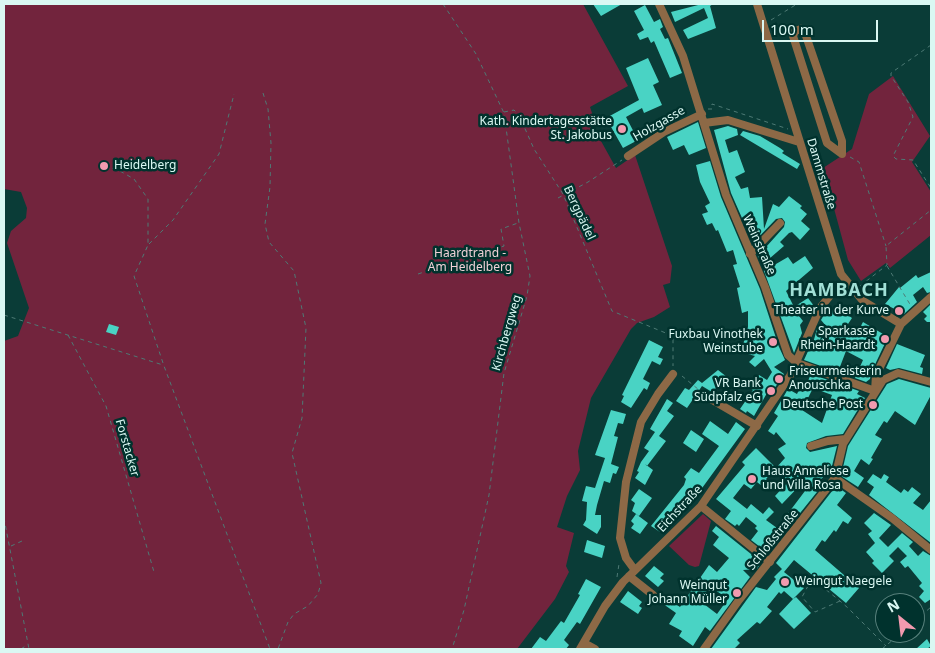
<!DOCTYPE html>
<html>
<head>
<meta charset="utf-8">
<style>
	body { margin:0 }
	#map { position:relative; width:935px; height:653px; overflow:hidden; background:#0a3c37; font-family:"Noto Sans",sans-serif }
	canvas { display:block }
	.frame { position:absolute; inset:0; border:5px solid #daf8f3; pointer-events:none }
	.north { position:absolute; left:875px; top:593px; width:50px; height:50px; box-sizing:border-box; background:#00322d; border:1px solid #57817c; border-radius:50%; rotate:331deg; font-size:14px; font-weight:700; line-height:20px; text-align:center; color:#daf8f3 }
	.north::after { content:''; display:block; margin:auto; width:18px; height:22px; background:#f29aaf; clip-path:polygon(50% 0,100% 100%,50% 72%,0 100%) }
	.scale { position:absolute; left:762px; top:20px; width:116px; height:22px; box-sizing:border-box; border:2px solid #daf8f3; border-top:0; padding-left:6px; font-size:15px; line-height:18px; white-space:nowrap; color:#daf8f3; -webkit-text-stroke:4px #00322d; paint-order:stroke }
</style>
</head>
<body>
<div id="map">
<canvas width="935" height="653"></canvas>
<div class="frame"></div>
<div class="north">N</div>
<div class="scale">100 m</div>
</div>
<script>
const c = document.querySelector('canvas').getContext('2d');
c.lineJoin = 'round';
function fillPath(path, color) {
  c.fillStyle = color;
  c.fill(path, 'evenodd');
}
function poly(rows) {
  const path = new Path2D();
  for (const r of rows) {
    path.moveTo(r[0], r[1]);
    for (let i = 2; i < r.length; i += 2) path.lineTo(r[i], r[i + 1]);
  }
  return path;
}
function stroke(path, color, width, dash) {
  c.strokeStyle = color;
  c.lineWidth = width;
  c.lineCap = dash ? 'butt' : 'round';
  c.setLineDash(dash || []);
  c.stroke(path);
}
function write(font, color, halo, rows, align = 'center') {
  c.font = font + ' "Noto Sans",sans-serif';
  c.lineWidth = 5;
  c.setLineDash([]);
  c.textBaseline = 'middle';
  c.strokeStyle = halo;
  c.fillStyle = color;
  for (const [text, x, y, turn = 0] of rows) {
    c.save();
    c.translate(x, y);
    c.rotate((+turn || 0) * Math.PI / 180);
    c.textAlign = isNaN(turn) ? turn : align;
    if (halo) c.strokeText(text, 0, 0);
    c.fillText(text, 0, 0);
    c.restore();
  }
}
fillPath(poly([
	[4,4,583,4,628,86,590,107,595,122,591,123,616,168,635,155,672,266,670,283,663,285,670,307,654,317,637,323,631,329,591,398,578,451,580,470,567,496,557,527,574,533,566,566,569,572,555,599,517,649,4,649,4,341,18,336,29,308,7,243,11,231,26,218,27,208,21,192,4,189],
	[893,76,930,136,912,162,931,192,931,235,890,268,886,263,861,281,848,260,823,168,852,149,869,94],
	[703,514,711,521,699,566,695,567,689,565,669,546]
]), '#72243d');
fillPath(poly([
	[593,4,622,4,601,16],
	[702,4,713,4,710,6,716,28,688,39,683,30,708,18,704,8,675,22,671,12],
	[645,5,654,22,660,19,663,27,660,29,665,39,668,38,682,73,670,78,654,41,651,43,648,37,640,40,637,34,644,30,634,11],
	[648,58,659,82,653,85,662,105,644,113,642,108,626,117,638,140,623,148,606,118,639,100,626,68],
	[698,122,706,148,689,155,684,145,673,150,667,137],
	[728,126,737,129,738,135,725,140,729,153,737,150,745,172,735,177,741,189,748,187,750,198,762,197,764,229,773,204,779,207,789,196,802,206,800,208,807,214,801,221,810,229,800,240,792,232,789,233,780,242,784,246,762,265,758,256,784,227,785,222,782,218,776,219,753,243,731,193,714,130],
	[743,131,760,136,780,148,784,151,782,153,800,164,797,169,740,135],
	[710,161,721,197,760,289,776,338,774,336,785,360,774,367,784,374,770,395,767,393,754,416,747,411,746,413,740,409,753,390,750,388,759,375,767,380,772,372,764,359,755,367,749,362,755,356,741,352,748,327,748,311,742,313,737,288,740,287,733,265,737,264,733,250,727,252,718,230,716,231,712,223,707,225,702,214,708,212,705,206,710,203,700,182,696,165],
	[805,256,813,268,786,291,794,307,808,298,814,306,812,311,808,309,799,316,803,321,800,325,802,333,794,353,764,271,788,257,793,264],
	[931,272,931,292,927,293,923,287,913,295,917,302,904,314,885,304,899,287,900,288,916,275,918,278],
	[931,304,931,322,927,322,924,319,927,316,923,312],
	[829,306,837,315,840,309,852,318,844,330,855,337,863,322,888,337,871,373,870,379,866,382,855,378,863,360,846,351,838,372,804,360,809,349,811,350,817,329,836,338,821,320],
	[109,324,119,327,116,335,106,332],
	[649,340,663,347,658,357,663,359,660,365,652,361,643,379,650,383,647,390,644,388,631,408,621,402,624,396,622,395],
	[897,344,925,355,920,367,923,368,922,374,899,368,890,370,886,368],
	[718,370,727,377,712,392,702,386,687,408,676,401,685,388,689,390,698,380,702,383],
	[811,374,859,391,857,394,865,398,843,434,826,436,807,443,806,448,810,452,837,446,831,470,811,488,804,481,782,504,775,496,788,482,775,469,766,479,772,485,767,490,757,482,751,489,744,484,733,498,747,509,751,504,763,514,769,507,774,512,766,520,777,528,808,487,817,492,768,553,751,540,758,531,755,528,757,526,746,517,739,526,737,524,735,526,725,519,731,511,716,499,745,465,742,462,756,448,776,468,785,458,778,449,786,444,776,432,774,435,768,431,778,416,774,413,788,389,797,394,799,390,803,392],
	[813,388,832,395,822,423,802,410],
	[899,379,931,388,931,395,915,425,895,411,887,423,884,421,875,435,882,439,871,458,873,459,869,465,861,459,854,471,864,478,858,487,841,476,848,446,887,384],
	[667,399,673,403,667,411,674,416,659,436,666,441,647,466,645,464,653,470,645,485,635,478,639,472,637,471,641,462,649,451,644,448,655,432,650,429],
	[611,410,626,414,623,424,618,423,614,436,618,437,611,464,619,467,616,474,613,473,610,483,604,481,597,505,595,515,601,515,601,527,597,534,583,525,586,520,587,502,582,501,586,486,595,488,605,458,595,455],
	[710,421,728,434,736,422,745,429,697,495,692,500,691,499,670,525,666,523,660,532,651,526,684,485,686,479,684,477,691,468,699,473,719,446,702,434],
	[691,430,704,439,696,452,683,443],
	[873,474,881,479,884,474,889,477,886,482,901,493,904,489,908,492,912,487,921,494,913,503,923,510,931,500,931,543,869,495,874,487,867,482],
	[836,486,846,493,837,505,852,518,848,524,843,521,836,532,834,530,825,542,822,540,815,550,859,588,846,603,794,560,784,572,804,588,793,599,796,597,811,613,794,629,779,614,793,599,784,591,781,594,779,592,767,607,772,611,760,624,757,622,737,640,740,643,734,649,711,649,756,587,767,590,776,579,774,577,782,569,776,563],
	[639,489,652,498,639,516,632,511,635,503,631,500],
	[874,513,891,525,879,538,888,547,902,533,913,542,909,546,918,556,923,551,931,556,931,599,925,603,919,597,924,591,919,586,922,583,908,566,905,568,900,562,907,556,898,547,889,556,894,561,882,573,872,563,874,561,866,552,875,543,868,534,872,531,864,523],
	[636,514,648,523,640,534,631,528,634,524,631,521],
	[716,526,761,562,757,569,743,570,750,577,710,631,705,627,693,646,679,636,682,631,669,624,676,613,659,601,663,595,680,607,709,565,717,572,729,558,713,545,719,537,712,531],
	[711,587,728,599,717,614,700,601],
	[587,540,605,546,602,558,584,552],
	[654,566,664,574,660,578,664,581,658,587,645,576],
	[586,579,601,587,580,624,577,622,564,640,569,645,566,649,531,649,540,637,546,641,561,621,564,623,580,595,578,594],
	[628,591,642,602,639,606,642,608,638,614,620,602],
	[927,639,931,646,927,649,916,649]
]), '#49d3c4');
stroke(poly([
	[443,4,476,54,504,113,519,223,530,276,527,296,504,373,489,495,464,610,452,649],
	[771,20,797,4],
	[931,45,891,73,891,76,908,102,913,117,893,156,896,159,913,160,931,188],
	[263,93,268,109,271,143,270,187,265,224,269,242,294,271,306,328,302,418,292,453,321,583,318,594,308,606,294,614,288,622,278,649],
	[708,109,712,109,712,104,788,129],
	[504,112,514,110,519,115,534,149,563,194,612,311,673,336,673,366],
	[850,157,859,162,886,246],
	[105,166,120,171,134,179,148,199,148,245,134,276,164,366,270,649],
	[558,198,588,182,622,160],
	[149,244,173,220,219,154,234,94],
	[887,266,911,306],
	[418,274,504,246,501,229,518,223],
	[860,286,887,265,886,246,931,210],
	[4,315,163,365],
	[68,335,106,406,154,572],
	[682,376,704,394],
	[4,518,29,649],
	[11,546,22,541],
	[617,577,619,564],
	[840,601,815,612,802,597,808,586,819,584,840,601,848,608,886,646],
	[915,621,931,607],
	[21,649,27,645],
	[882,649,901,633]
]), '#4e7a75', 1, [4, 4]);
stroke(poly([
	[659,4,683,56,726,195,765,287,788,355,797,363,875,391],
	[757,4,841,274,863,301,901,324],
	[801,29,805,33,842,141,842,154,827,143,793,36,795,31,801,29],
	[704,123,728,120,799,142],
	[628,156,664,132,702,114],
	[750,254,780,223],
	[875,391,876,375,901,324,931,297],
	[709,398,757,426],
	[811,446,828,441,846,439],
	[835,478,892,518,931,550],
	[701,506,770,562],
	[634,569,626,558,620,538,626,482,641,422,658,394,673,374],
	[629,576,653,595],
	[584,643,595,649],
	[580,649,605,606,623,582,701,506,790,376,820,308,833,292,846,282],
	[704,649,739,600,835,478,843,444,883,380,898,373,931,382]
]), '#8d6946', 8);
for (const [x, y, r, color] of [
	[622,129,5,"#f29aaf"],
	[104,166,5,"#f29aaf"],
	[899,311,5,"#f29aaf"],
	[885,339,5,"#f29aaf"],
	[773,342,5,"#f29aaf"],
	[779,379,5,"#f29aaf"],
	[771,391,5,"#f29aaf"],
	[873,405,5,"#f29aaf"],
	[752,479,5,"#f29aaf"],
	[785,582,5,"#f29aaf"],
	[737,593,5,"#f29aaf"]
]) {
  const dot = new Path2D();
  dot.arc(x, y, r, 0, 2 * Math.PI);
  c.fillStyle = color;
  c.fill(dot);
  stroke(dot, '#00322d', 2);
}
write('12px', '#daf8f3', '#00322d', [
	["Kath. Kindertagesstätte",612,122],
	["St. Jakobus",612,136],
	["Heidelberg",114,166,"left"],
	["Theater in der Kurve",889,311],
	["Sparkasse",875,332],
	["Rhein-Haardt",875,346],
	["Fuxbau Vinothek",763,335],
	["Weinstube",763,349],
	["Friseurmeisterin",789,372,"left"],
	["Anouschka",789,386,"left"],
	["VR Bank",761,384],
	["Südpfalz eG",761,398],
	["Deutsche Post",863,405],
	["Haus Anneliese",762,472,"left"],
	["und Villa Rosa",762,486,"left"],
	["Weingut Naegele",795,582,"left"],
	["Weingut",727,586],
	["Johann Müller",727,600]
], 'right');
write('12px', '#daf8f3', '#00322d', [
	["Holzgasse",659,124,-30],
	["Dammstraße",821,174,73],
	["Bergpädel",579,213,65],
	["Weinstraße",759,245,66],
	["Kirchbergweg",507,333,-74],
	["Forstacker",127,448,74],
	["Eichstraße",680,509,-47],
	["Schloßstraße",773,540,-51]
]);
write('12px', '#f0d1d7', '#00322d', [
	["Haardtrand -",470,254],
	["Am Heidelberg",470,268]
]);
c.letterSpacing = '1px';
write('bold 18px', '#a1e0d6', '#00322d', [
	["HAMBACH",839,291]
]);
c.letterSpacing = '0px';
</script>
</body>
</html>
